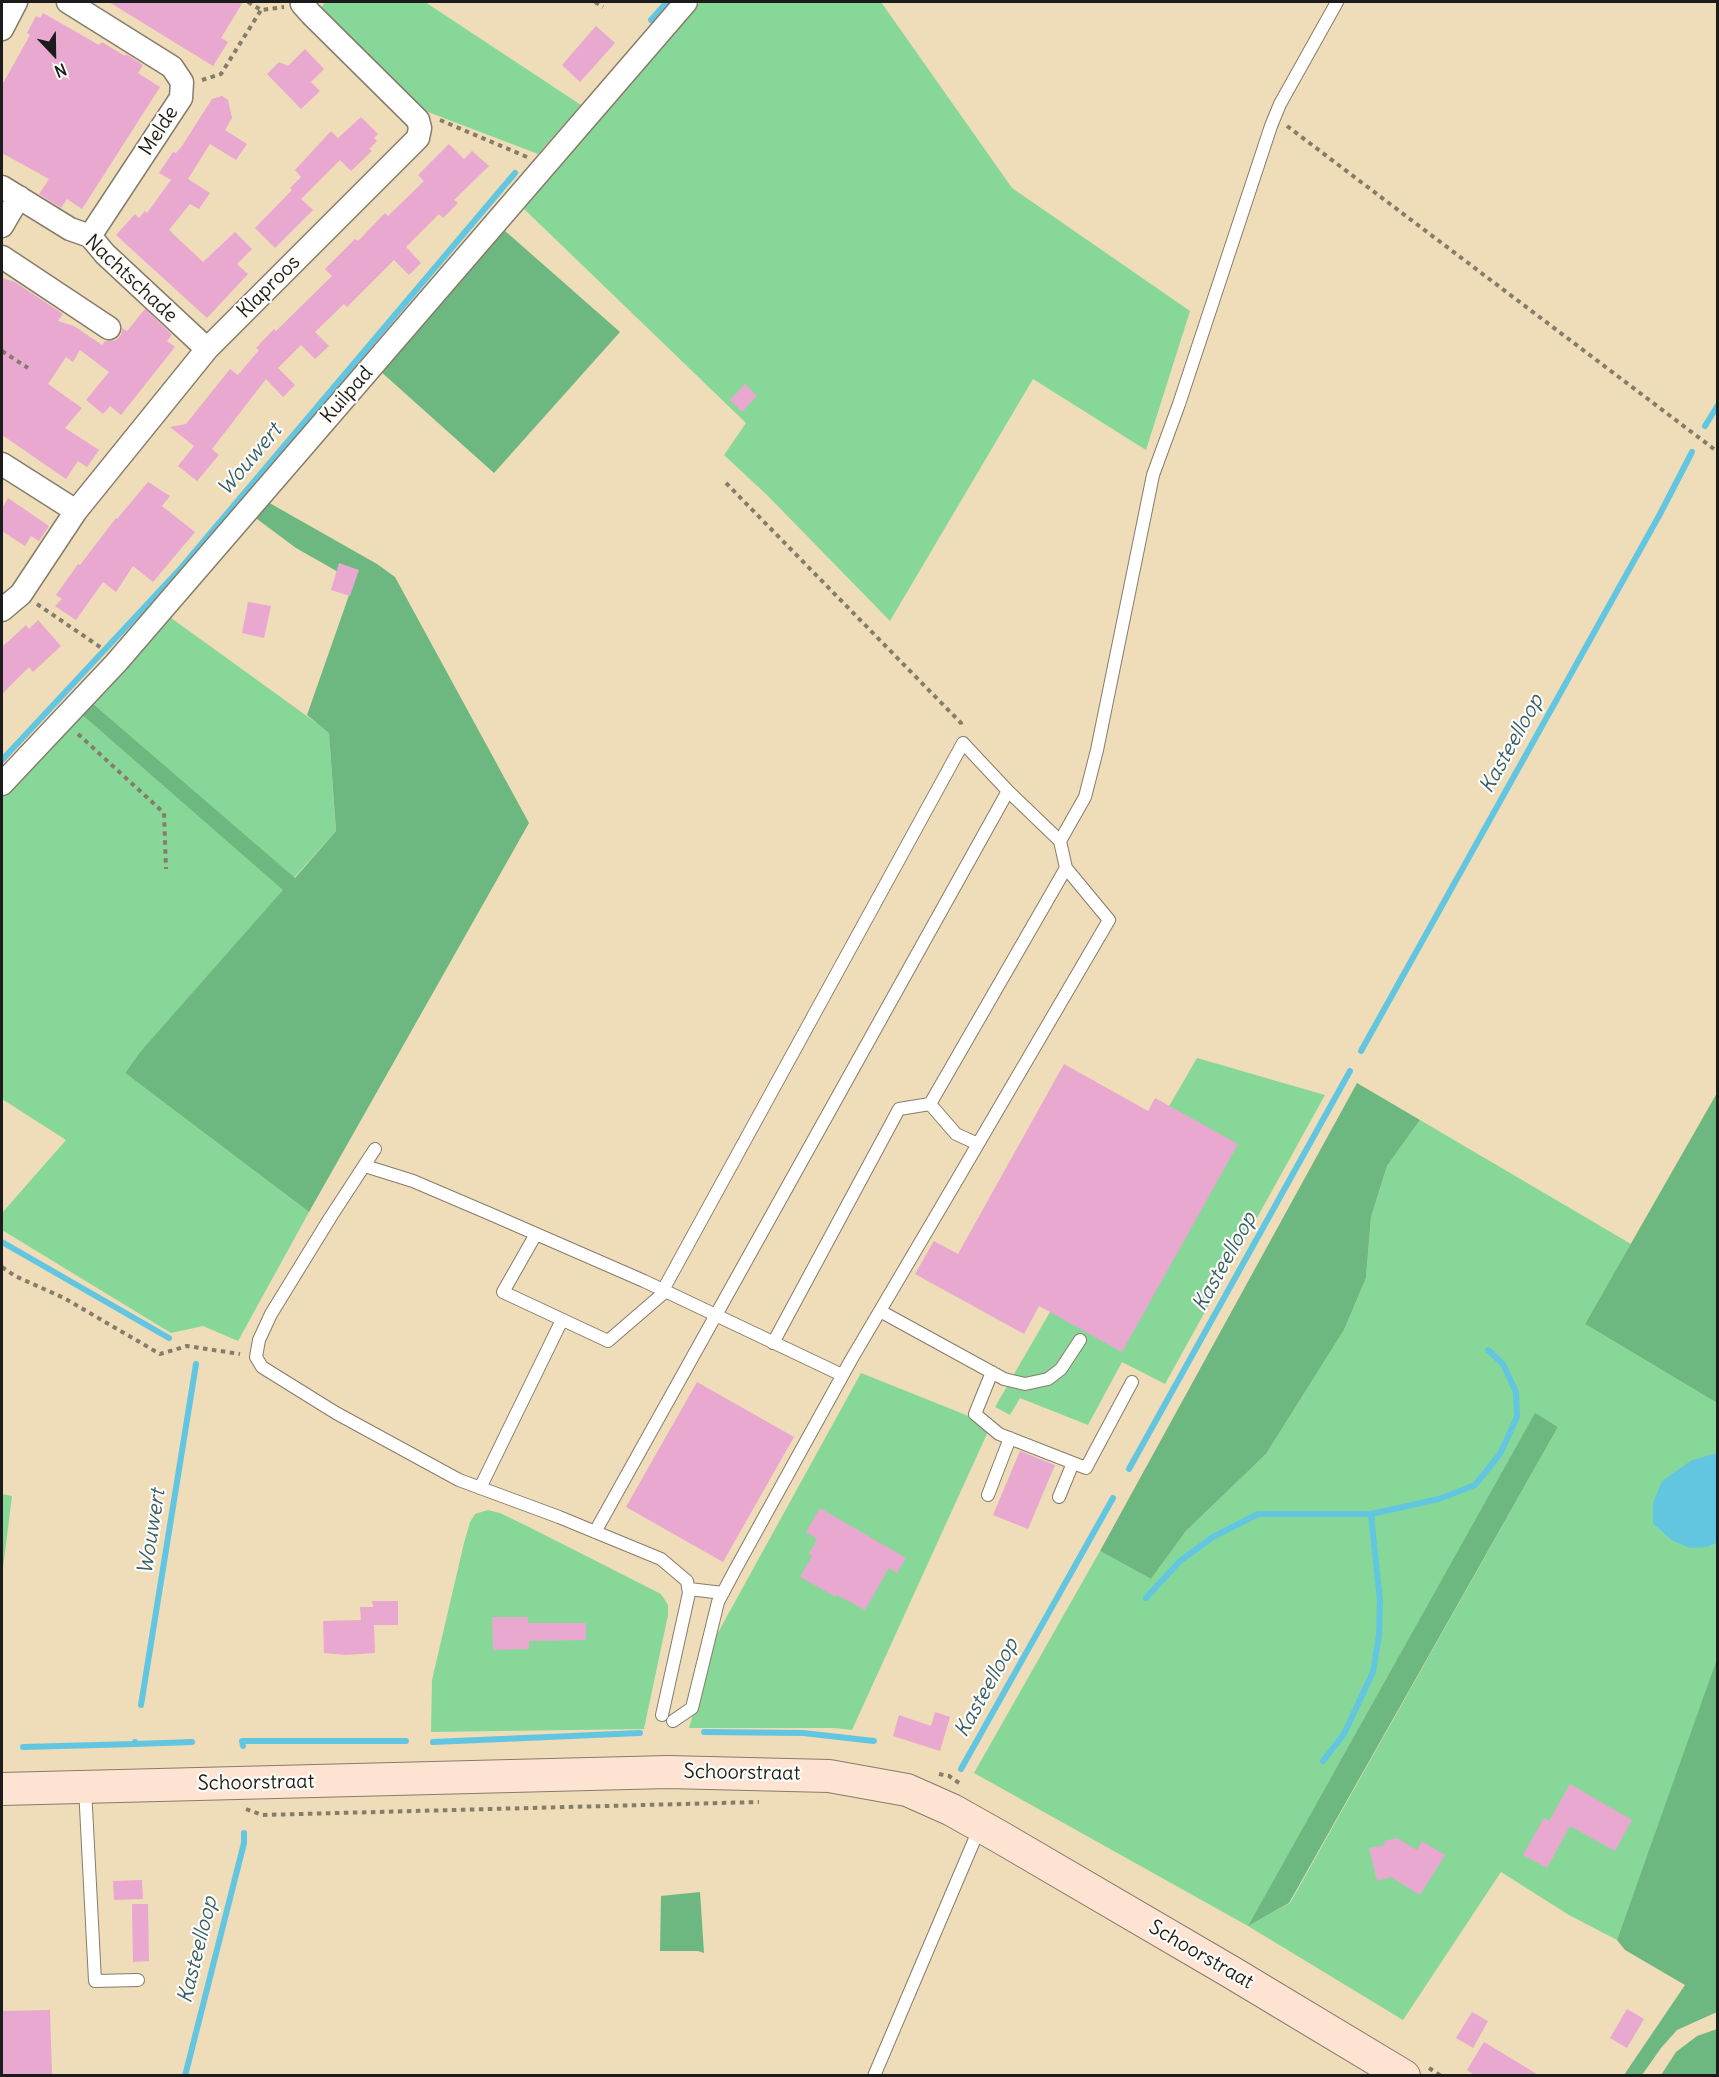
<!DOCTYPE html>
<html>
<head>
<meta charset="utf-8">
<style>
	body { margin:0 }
	#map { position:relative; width:1719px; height:2077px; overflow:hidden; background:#efdcb9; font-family:Delius,sans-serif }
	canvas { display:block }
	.frame { position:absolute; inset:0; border:3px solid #1c1c1c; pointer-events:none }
	.north { position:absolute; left:24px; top:24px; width:60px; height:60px; -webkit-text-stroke:4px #fdfcf7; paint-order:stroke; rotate:158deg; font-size:16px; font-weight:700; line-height:24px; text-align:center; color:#1c1c1c }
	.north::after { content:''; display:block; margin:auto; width:21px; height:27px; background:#1c1c1c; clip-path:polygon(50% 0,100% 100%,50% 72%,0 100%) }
</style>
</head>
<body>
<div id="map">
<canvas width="1719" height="2077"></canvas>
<div class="frame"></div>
<div class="north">N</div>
</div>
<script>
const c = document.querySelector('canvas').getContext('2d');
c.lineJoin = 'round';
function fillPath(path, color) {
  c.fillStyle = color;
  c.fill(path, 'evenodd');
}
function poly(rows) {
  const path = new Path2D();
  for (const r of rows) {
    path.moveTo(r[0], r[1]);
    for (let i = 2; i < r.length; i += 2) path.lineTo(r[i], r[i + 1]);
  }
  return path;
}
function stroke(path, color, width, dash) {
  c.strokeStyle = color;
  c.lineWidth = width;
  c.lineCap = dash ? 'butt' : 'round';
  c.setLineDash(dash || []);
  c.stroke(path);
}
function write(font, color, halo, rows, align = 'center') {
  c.font = font + ' Delius,sans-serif';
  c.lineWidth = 4.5;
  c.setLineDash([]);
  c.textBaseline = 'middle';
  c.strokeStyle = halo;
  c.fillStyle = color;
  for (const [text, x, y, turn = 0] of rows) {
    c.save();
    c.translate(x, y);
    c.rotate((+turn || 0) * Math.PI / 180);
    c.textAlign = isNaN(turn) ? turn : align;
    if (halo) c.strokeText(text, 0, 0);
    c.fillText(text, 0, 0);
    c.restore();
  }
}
fillPath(poly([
	[325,2,425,2,581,105,538,154,415,107,321,8],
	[700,2,881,2,1012,188,1190,311,1146,450,1033,379,890,621,767,495,724,455,746,423,522,207],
	[167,615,329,732,336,831,294,878,91,702],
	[80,713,284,890,140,1052,125,1073,309,1212,238,1341,203,1326,171,1333,2,1230,2,1213,66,1140,2,1099,2,797],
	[1197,1058,1325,1095,1165,1384,1122,1362,1088,1425,1020,1398,1010,1415,995,1407],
	[1420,1120,1631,1244,1585,1324,1717,1403,1717,1453,1653,1503,1653,1524,1671,1540,1708,1547,1717,1543,1718,1659,1617,1940,1569,1915,1501,1872,1403,2020,1248,1926,974,1773,1100,1551,1151,1579,1186,1531,1266,1454,1344,1330,1366,1278,1371,1217,1387,1166],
	[1535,1414,1558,1427,1290,1903,1249,1925],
	[861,1373,991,1425,852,1730,834,1728,689,1728,715,1638],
	[2,1494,12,1496,2,1576],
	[488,1510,500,1513,529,1527,661,1594,668,1605,668,1615,644,1729,431,1732,432,1680,464,1543,470,1522,475,1514]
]), '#87d898');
fillPath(poly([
	[504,230,620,332,494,473,379,370],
	[266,501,377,564,395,577,529,823,309,1212,125,1073,140,1052,283,890,80,713,91,702,295,878,336,831,329,733,307,715,354,581,296,548,253,516],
	[1357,1083,1420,1120,1387,1166,1371,1217,1366,1278,1344,1330,1266,1454,1186,1531,1151,1579,1100,1551],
	[1717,1093,1717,1403,1585,1324],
	[1535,1413,1558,1427,1289,1903,1248,1926],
	[1717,1659,1717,2012,1677,2030,1661,2048,1642,2075,1624,2075,1685,1985,1625,1950,1617,1940],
	[700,1892,704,1953,698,1951,660,1951,661,1896],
	[1717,2029,1717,2075,1661,2075,1676,2052,1697,2036]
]), '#6db880');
fillPath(poly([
	[1717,1453,1717,1543,1708,1547,1690,1548,1671,1540,1653,1524,1653,1503,1662,1481,1692,1460]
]), '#63c6e1');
stroke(poly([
	[651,20,667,2],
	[1705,426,1718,405],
	[2,760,181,568,515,173],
	[1361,1051,1660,514,1692,452],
	[2,1242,169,1338],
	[1129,1469,1350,1071],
	[1146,1598,1180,1561,1213,1537,1258,1514,1371,1514,1439,1499,1475,1485,1500,1454,1517,1417,1516,1392,1503,1364,1488,1350],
	[141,1705,196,1364],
	[704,1732,803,1733,874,1741],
	[135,1742,135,1744,192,1742],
	[433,1742,640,1733],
	[243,1746,242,1741,406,1741],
	[23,1747,135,1744],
	[1323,1761,1344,1734,1373,1672,1379,1635,1380,1601,1371,1514],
	[961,1769,1113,1498],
	[185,2076,244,1843,244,1833]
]), '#63c6e1', 6);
fillPath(poly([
	[109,2,243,2,221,38,228,42,213,66],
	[43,13,99,45,102,42,125,56,126,54,143,65,138,73,160,87,82,209,67,199,61,208,39,194,49,179,2,153,2,85,30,35,27,33,36,16,40,18],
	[596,26,615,43,580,82,562,65],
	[305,49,324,69,311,82,320,91,301,109,267,74,279,62,288,66],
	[222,96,228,100,232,118,225,130,247,144,236,160,210,144,188,179,210,193,199,209,190,204,169,230,203,262,235,232,252,249,237,264,248,274,207,318,116,235,135,214,139,218,145,211,147,213,171,180,159,173,173,152,176,153,182,146,212,99],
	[361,117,378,134,374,138,377,141,369,149,372,151,351,171,340,160,301,199,313,210,275,248,255,228,292,190,300,198,290,188,301,177,295,170,331,131,338,138],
	[449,144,464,159,472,151,489,166,454,200,458,203,443,218,439,214,406,247,421,263,409,275,394,260,347,307,344,304,315,332,329,346,315,359,301,345,278,368,295,385,283,397,266,379,212,449,219,455,197,481,178,466,194,446,170,427,186,424,230,369,238,375,259,350,256,348,274,329,276,331,332,276,325,269,355,239,358,241,385,213,388,216,424,181,418,175],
	[2,278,15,282,63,314,58,321,74,326,102,345,105,341,116,340,121,335,122,328,127,331,145,309,172,335,167,341,175,347,121,415,110,406,103,414,86,400,109,372,80,350,73,362,66,357,48,384,82,408,65,428,99,450,87,467,78,461,66,479,2,435],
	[745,384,757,396,742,412,730,400],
	[148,482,170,496,162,506,195,532,153,582,133,566,116,592,103,582,76,620,55,606,62,599,56,595,78,564,80,565,116,518,117,519],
	[8,498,49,526,39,541,31,536,25,546,2,531,2,509],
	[339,563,359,570,350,596,331,590],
	[248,602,271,606,264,638,242,633],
	[38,620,61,646,33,672,29,667,2,694,2,647,26,625,29,629],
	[1064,1064,1148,1111,1155,1098,1238,1144,1122,1352,1039,1306,1024,1334,915,1274,934,1241,958,1254],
	[697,1382,794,1437,723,1562,626,1507],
	[1020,1451,1055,1465,1028,1529,993,1515],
	[820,1508,906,1558,897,1573,889,1568,865,1610,837,1595,836,1597,800,1577,812,1556,809,1554,817,1539,806,1532],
	[372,1601,398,1601,398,1625,374,1625,375,1653,345,1655,324,1653,323,1621,361,1620,360,1607,373,1607],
	[492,1617,528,1617,528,1623,586,1623,586,1640,529,1641,529,1649,493,1650],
	[935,1712,950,1717,940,1751,893,1736,899,1715,931,1726],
	[1570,1784,1632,1820,1615,1851,1570,1826,1547,1868,1523,1855,1544,1818,1549,1821],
	[1397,1838,1417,1850,1422,1841,1445,1855,1420,1895,1391,1877,1377,1881,1369,1848,1385,1845,1384,1841],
	[142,1880,143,1899,114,1900,113,1881],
	[132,1904,148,1904,149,1961,133,1962],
	[1627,2009,1644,2019,1627,2048,1610,2038],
	[50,2010,52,2076,2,2076,2,2011],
	[1472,2012,1488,2021,1473,2048,1456,2038],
	[1484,2042,1540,2076,1476,2076,1467,2070]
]), '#e8a8cf');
const lane = poly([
	[1060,841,1085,797,1097,750,1153,475,1179,404,1271,126,1280,104,1337,2],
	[375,1149,330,1218,271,1314,259,1340,256,1357,262,1367,336,1413,459,1480,559,1517,661,1559,687,1581,689,1593,662,1715],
	[365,1166,413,1181,488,1213,644,1281,842,1375],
	[536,1234,503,1292,608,1341,666,1291],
	[663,1290,963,743,1008,791,1060,841,1066,868],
	[880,1311,1004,1379,1025,1384,1048,1379,1061,1369,1080,1340],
	[773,1343,899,1109,930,1104],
	[992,1372,975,1414,999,1434,1086,1468,1132,1382],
	[480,1488,562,1320],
	[988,1495,1010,1438],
	[1059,1497,1073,1463],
	[595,1532,1008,791],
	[689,1589,723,1593],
	[673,1721,692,1708,718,1602,735,1570,851,1360,957,1180,978,1144,1109,920,1066,868,930,1104,956,1134,978,1144],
	[85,1788,95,1981,138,1980],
	[874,2076,974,1841,982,1829]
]);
const street = poly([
	[68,2,172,67,182,82,181,98,90,236],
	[2,29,16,2],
	[2,187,70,229,90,236,105,254,207,349],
	[2,226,19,197],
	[2,257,109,328],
	[2,464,76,511],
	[2,610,21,594,76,511,207,349,418,138,420,128,418,120,311,14,302,4,303,2],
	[2,784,116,663,686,2]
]);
const secondary = poly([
	[2,1789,668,1772,829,1776,907,1790,952,1810,1000,1837,1231,1972,1404,2076]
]);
stroke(lane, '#867c6a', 14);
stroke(street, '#867c6a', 25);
stroke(secondary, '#867c6a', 34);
stroke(poly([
	[248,2,261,10,284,7],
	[595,2,603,7],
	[202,80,221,74,261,10],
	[440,120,527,157],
	[1287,126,1714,449],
	[2,351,28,368],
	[726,483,961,723,962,727],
	[37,604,103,649],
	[78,734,164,813,166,869],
	[2,1267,15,1276,64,1298,160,1354,187,1346,240,1354],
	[939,1774,949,1776,959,1783],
	[246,1809,262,1815,759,1802],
	[1429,2068,1441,2076]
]), '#867c6a', 4, [4.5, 4.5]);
stroke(lane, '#fff', 12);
stroke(street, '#fff', 22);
stroke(secondary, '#fee3d2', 32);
write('20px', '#1c1c1c', '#fdfcf7', [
	["Melde",159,131,-57],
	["Nachtschade",131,279,43],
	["Klaproos",269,287,-45],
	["Kuilpad",347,395,-49],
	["Schoorstraat",742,1773,1],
	["Schoorstraat",256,1783,-1],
	["Schoorstraat",1201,1955,30]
]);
write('italic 21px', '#38606b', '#fdfcf7', [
	["Wouwert",250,460,-50],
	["Kasteelloop",1512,744,-61],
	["Kasteelloop",1225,1262,-61],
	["Wouwert",152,1532,-81],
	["Kasteelloop",987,1688,-61],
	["Kasteelloop",198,1950,-76]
]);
</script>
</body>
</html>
